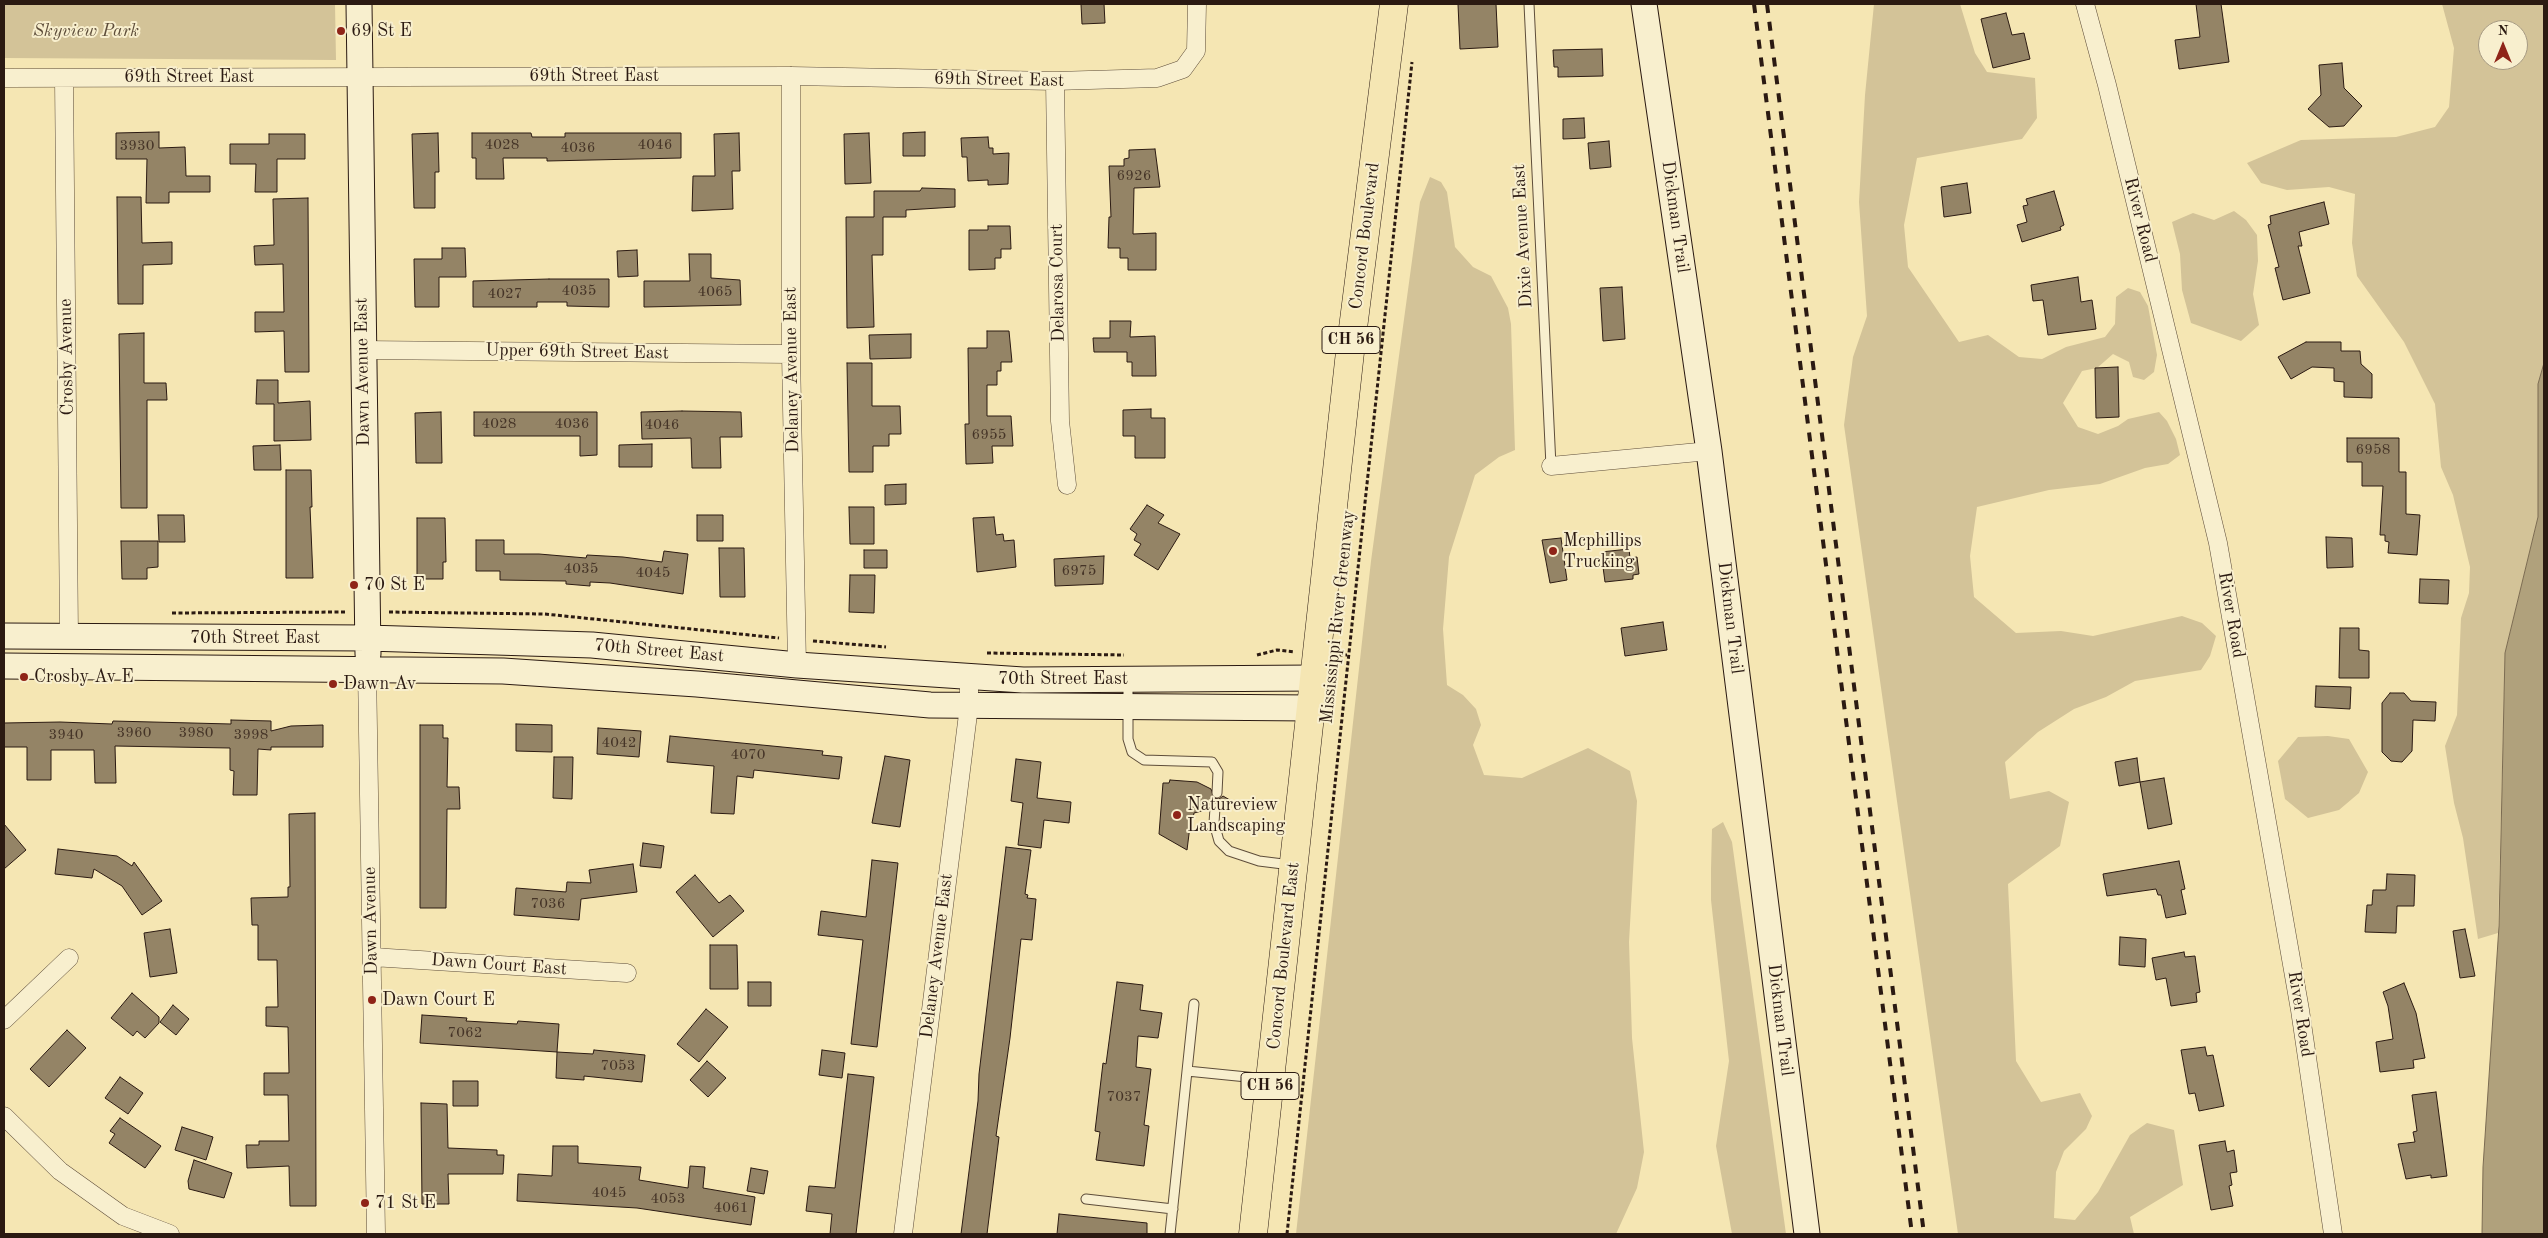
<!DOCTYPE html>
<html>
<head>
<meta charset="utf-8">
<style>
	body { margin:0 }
	#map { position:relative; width:2548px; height:1238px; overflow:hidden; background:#f5e6b3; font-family:"Old Standard TT",serif }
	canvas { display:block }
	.frame { position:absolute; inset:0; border:5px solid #2b1a12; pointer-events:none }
	.north { position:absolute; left:2478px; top:20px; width:50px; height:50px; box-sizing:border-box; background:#f8efce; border:1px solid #a69a83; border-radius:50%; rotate:0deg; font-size:14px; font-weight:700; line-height:20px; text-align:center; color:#2b1a12 }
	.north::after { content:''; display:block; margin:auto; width:18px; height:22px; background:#8f2418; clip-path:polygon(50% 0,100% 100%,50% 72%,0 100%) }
</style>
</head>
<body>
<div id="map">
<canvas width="2548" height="1238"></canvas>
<div class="frame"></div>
<div class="north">N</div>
</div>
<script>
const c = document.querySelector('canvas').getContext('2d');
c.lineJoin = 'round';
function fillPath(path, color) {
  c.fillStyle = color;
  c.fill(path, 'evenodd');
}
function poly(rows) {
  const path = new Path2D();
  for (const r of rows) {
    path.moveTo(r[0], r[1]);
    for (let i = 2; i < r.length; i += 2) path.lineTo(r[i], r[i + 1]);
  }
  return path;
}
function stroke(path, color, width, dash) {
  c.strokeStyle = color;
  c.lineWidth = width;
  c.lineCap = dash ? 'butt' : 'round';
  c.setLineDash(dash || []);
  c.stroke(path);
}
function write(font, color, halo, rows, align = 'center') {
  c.font = font + ' "Old Standard TT",serif';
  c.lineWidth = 4;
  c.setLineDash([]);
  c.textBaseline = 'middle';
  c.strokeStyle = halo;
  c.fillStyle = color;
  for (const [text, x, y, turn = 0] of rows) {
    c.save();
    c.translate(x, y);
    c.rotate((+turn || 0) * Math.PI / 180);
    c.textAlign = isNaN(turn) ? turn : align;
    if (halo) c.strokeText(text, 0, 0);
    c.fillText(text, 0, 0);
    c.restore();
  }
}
fillPath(poly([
	[4,4,335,4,336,60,4,58],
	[1874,4,1960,4,1975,53,1987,72,2035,78,2037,118,2022,139,1917,158,1904,225,1908,267,1959,342,1988,335,2019,357,2042,359,2066,347,2105,337,2115,324,2116,297,2128,288,2140,292,2148,306,2157,355,2154,372,2144,380,2133,377,2129,362,2113,354,2097,368,2082,371,2063,403,2078,427,2098,434,2118,426,2128,419,2159,412,2167,421,2176,439,2180,455,2168,464,2145,468,2100,484,2049,490,1977,507,1970,556,1974,597,2016,633,2061,631,2093,636,2182,616,2202,623,2216,636,2210,656,2201,670,2135,681,2106,697,2074,709,2038,732,2005,762,2010,799,2049,791,2069,802,2060,846,2008,884,2016,1061,2041,1102,2080,1093,2092,1116,2086,1129,2064,1151,2056,1172,2054,1218,2075,1220,2098,1192,2130,1135,2147,1123,2174,1130,2183,1185,2130,1217,2134,1234,1958,1234,1844,425,1853,357,1867,316,1859,202,1865,95],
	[2442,4,2544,4,2544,363,2538,384,2538,517,2505,653,2498,933,2478,939,2463,838,2454,803,2445,746,2457,715,2461,618,2469,593,2470,567,2453,495,2441,467,2435,404,2404,342,2357,276,2352,243,2355,194,2329,187,2287,190,2261,183,2247,163,2301,140,2396,137,2435,127,2449,107,2454,48],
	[2488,30,2518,30,2518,60,2488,60],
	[1430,177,1441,182,1447,192,1455,247,1473,267,1491,276,1508,308,1511,324,1515,450,1499,457,1475,475,1449,557,1443,629,1447,685,1463,695,1476,709,1481,725,1473,745,1484,775,1522,778,1588,748,1630,771,1637,801,1629,942,1632,1038,1644,1152,1637,1188,1616,1234,1296,1234,1371,561,1420,202],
	[2234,211,2246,220,2257,235,2258,261,2253,294,2259,325,2241,341,2191,323,2182,290,2180,254,2172,222,2193,213,2214,220],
	[2328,736,2349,739,2368,772,2359,793,2339,810,2308,818,2285,799,2278,761,2298,737],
	[1723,822,1732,842,1786,1234,1732,1234,1716,1146,1729,1061,1711,900,1711,869,1712,829]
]), '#d3c398');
const water = poly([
	[2544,363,2544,1234,2482,1234,2483,1167,2499,926,2505,653,2538,517,2538,384,2544,363]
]);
fillPath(water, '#b0a17c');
stroke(water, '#7b6b52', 1);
const building = poly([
	[1081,4,1104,4,1105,23,1082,24,1081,4],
	[1458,4,1496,4,1498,47,1460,49,1458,4],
	[2196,4,2221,4,2229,62,2179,69,2175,40,2200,37,2196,4],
	[2006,13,2012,35,2024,33,2030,59,1993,68,1981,19,2006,13],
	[1602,49,1603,76,1558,77,1558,67,1554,67,1553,50,1602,49],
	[2342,63,2344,88,2362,106,2344,126,2329,127,2308,109,2321,95,2319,65,2342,63],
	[1584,118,1585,138,1563,139,1563,119,1584,118],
	[159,132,159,148,185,147,186,176,210,176,210,192,169,192,169,203,146,203,147,159,116,159,116,133,159,132],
	[925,132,925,156,903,156,903,133,925,132],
	[438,133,439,172,435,172,435,208,414,208,412,134,438,133],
	[472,133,531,133,532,137,565,137,565,133,681,133,681,158,547,161,547,158,503,158,504,179,476,179,476,158,472,158,472,133],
	[739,133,740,171,732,171,733,209,692,211,693,176,715,176,714,134,739,133],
	[869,133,871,183,845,184,844,134,869,133],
	[269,134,305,134,305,159,277,159,277,192,255,192,256,164,230,164,230,144,269,144,269,134],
	[988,137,989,148,993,148,993,154,1009,153,1008,184,988,185,988,180,968,181,967,157,962,157,961,138,988,137],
	[1609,141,1611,167,1590,169,1588,143,1609,141],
	[1155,149,1160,187,1134,188,1133,234,1156,233,1156,270,1128,270,1128,258,1120,258,1120,248,1108,248,1109,217,1111,217,1109,166,1124,166,1124,159,1129,158,1129,150,1155,149],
	[1967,183,1971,213,1944,217,1941,187,1967,183],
	[922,188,955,189,955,207,906,210,906,217,883,217,883,255,872,255,874,327,847,328,846,217,874,217,874,191,920,191,922,188],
	[2054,191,2064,225,2060,227,2061,230,2022,242,2017,225,2027,222,2023,206,2028,205,2026,199,2054,191],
	[117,197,141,197,142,243,172,242,172,264,143,265,143,304,118,304,117,197],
	[308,198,309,372,285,372,284,331,255,332,255,312,284,312,283,264,255,265,254,246,274,245,273,199,308,198],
	[2324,202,2329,224,2299,232,2302,246,2298,246,2310,293,2283,300,2275,268,2279,267,2268,225,2271,224,2270,216,2324,202],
	[988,226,1010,226,1011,249,1001,249,1001,258,995,258,995,269,969,270,969,230,988,230,988,226],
	[442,248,465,248,466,277,439,277,439,307,415,307,414,259,442,259,442,248],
	[637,250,638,276,618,277,617,251,637,250],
	[689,254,711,254,711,278,740,280,741,305,644,307,644,281,690,281,689,254],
	[2078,277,2081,302,2092,300,2096,329,2048,335,2043,300,2033,301,2031,285,2078,277],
	[549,279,609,279,609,307,567,306,567,302,537,302,537,307,473,307,473,281,549,279],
	[1622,287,1625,339,1603,341,1600,288,1622,287],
	[1110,321,1131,321,1130,337,1155,336,1156,376,1132,376,1132,362,1127,362,1127,352,1094,352,1093,338,1110,338,1110,321],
	[987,331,1009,331,1012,362,1001,362,1001,371,997,371,997,385,987,385,987,416,1011,416,1013,446,992,446,993,463,966,464,965,424,969,424,968,348,987,348,987,331],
	[144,333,144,383,166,383,167,400,147,400,147,508,121,508,119,334,144,333],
	[911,334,911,358,870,359,869,335,911,334],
	[2306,342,2341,342,2341,351,2360,351,2361,364,2372,374,2372,398,2344,397,2344,382,2334,381,2334,368,2312,367,2291,379,2278,357,2306,342],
	[847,363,872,363,872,406,900,406,901,434,889,434,889,446,873,446,873,472,849,472,847,363],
	[2118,367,2119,417,2096,418,2095,368,2118,367],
	[257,380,278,380,278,403,310,401,311,440,274,441,274,404,256,404,257,380],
	[1151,409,1151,418,1165,418,1165,458,1135,458,1135,436,1123,436,1123,410,1151,409],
	[682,411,741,412,742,437,720,437,721,468,692,468,691,438,642,439,641,412,682,411],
	[441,412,442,463,416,463,415,413,441,412],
	[474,412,597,412,597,455,580,456,580,436,474,436,474,412],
	[2347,438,2399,438,2399,472,2406,472,2406,514,2420,515,2417,555,2388,553,2389,542,2385,541,2385,535,2380,535,2383,486,2362,486,2362,462,2347,462,2347,438],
	[652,444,652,467,619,467,619,445,652,444],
	[280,445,281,470,254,470,253,446,280,445],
	[286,470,311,470,312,507,310,507,313,578,286,578,286,470],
	[906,484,906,504,885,505,885,485,906,484],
	[1147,505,1164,515,1158,523,1180,534,1158,570,1134,555,1141,544,1134,540,1137,534,1130,529,1147,505],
	[849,507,874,507,874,544,850,544,849,507],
	[158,515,184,515,185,542,159,542,158,515],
	[697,515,723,515,723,541,697,541,697,515],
	[994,517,996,535,1003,534,1004,541,1014,540,1016,567,977,572,973,518,994,517],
	[417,518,445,518,446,562,443,562,443,579,417,579,417,518],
	[2326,537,2352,538,2353,567,2327,568,2326,537],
	[1561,538,1567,580,1550,583,1542,540,1561,538],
	[476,540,504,540,504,554,539,554,586,558,587,555,623,557,662,562,664,551,688,554,683,594,610,583,590,582,590,586,566,584,566,581,500,580,500,571,476,571,476,540],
	[121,541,158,541,158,567,147,568,147,579,122,579,121,541],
	[719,548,744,548,745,597,720,597,719,548],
	[1629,549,1630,558,1637,557,1639,574,1633,575,1633,579,1605,582,1601,552,1629,549],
	[864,550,887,550,887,568,864,568,864,550],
	[1104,556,1103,584,1055,586,1054,559,1104,556],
	[850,575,875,575,874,613,849,612,850,575],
	[2420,579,2449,580,2448,604,2419,603,2420,579],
	[1663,622,1667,650,1625,656,1621,628,1663,622],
	[2340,628,2359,628,2359,650,2369,651,2369,678,2339,678,2340,628],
	[2316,686,2351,687,2350,709,2315,707,2316,686],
	[2390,693,2404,693,2411,701,2436,702,2435,721,2413,720,2412,751,2402,762,2391,761,2382,752,2382,703,2390,693],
	[231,720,271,721,271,731,291,726,323,725,323,747,271,747,271,750,258,749,257,795,233,795,234,771,230,770,230,748,115,746,116,783,95,783,94,750,51,750,51,780,27,780,27,747,4,747,4,723,60,722,112,724,113,721,231,724,231,720],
	[516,724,552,725,552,752,516,751,516,724],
	[420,725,443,725,443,738,448,738,447,787,459,787,460,809,447,809,446,908,420,908,420,725],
	[598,728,641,731,639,757,597,754,598,728],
	[670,736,823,751,822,755,842,757,839,779,754,770,753,778,737,776,734,814,711,813,714,766,667,762,670,736],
	[885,756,910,760,900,827,872,823,885,756],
	[554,757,573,757,572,799,553,798,554,757],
	[2137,758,2140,782,2119,786,2115,762,2137,758],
	[1016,759,1041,762,1037,798,1071,802,1069,823,1044,820,1041,848,1018,845,1023,803,1011,801,1016,759],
	[2164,778,2172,824,2148,829,2140,782,2164,778],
	[1170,780,1197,782,1211,789,1214,798,1219,799,1223,796,1235,803,1221,806,1218,803,1213,802,1209,809,1194,813,1193,818,1191,818,1187,850,1159,834,1163,783,1169,783,1170,780],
	[315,813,316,1206,290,1206,289,1166,247,1168,246,1145,259,1145,259,1141,289,1141,288,1095,264,1095,264,1073,289,1073,288,1027,266,1026,266,1007,278,1007,277,960,258,960,258,925,252,925,251,898,288,897,288,887,290,887,289,814,315,813],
	[4,824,26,850,4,869,4,824],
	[643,843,664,846,661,868,640,866,643,843],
	[1006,847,1031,850,1025,894,1028,895,1027,898,1036,899,1032,940,1021,939,1010,1038,996,1136,999,1137,987,1234,961,1234,978,1101,979,1074,1006,847],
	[58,849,117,856,132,866,134,862,162,901,142,915,122,886,94,869,92,878,55,874,58,849],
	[872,860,898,863,877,1047,851,1044,863,940,818,935,821,911,866,917,872,860],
	[2179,861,2185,889,2181,890,2186,914,2166,918,2161,895,2158,895,2156,889,2107,896,2103,874,2179,861],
	[633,864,637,892,581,899,579,920,514,915,516,888,566,892,567,882,591,883,589,870,633,864],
	[2387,874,2415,875,2414,906,2397,906,2396,933,2365,932,2367,905,2372,905,2373,890,2386,890,2387,874],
	[695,875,719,903,730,895,744,911,713,937,676,892,695,875],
	[170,929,177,973,150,977,144,933,170,929],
	[2465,929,2475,976,2460,978,2453,931,2465,929],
	[2120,937,2146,939,2145,967,2119,965,2120,937],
	[710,945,737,945,738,989,710,989,710,945],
	[2184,952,2185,957,2195,956,2200,992,2196,993,2197,1002,2171,1006,2166,978,2156,980,2152,958,2184,952],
	[748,982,771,982,771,1006,748,1006,748,982],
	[1117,982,1143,985,1140,1010,1162,1013,1158,1038,1138,1036,1136,1067,1151,1069,1144,1125,1149,1126,1144,1166,1096,1160,1100,1132,1095,1131,1103,1063,1106,1064,1117,982],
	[2404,983,2416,1013,2425,1058,2413,1060,2414,1068,2380,1072,2376,1042,2393,1039,2388,1006,2383,992,2404,983],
	[132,993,159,1017,159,1023,145,1038,137,1031,133,1036,111,1018,132,993],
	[173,1005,189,1019,176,1035,160,1022,173,1005],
	[706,1009,728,1027,699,1062,677,1044,706,1009],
	[422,1015,467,1018,466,1021,517,1024,518,1021,559,1024,557,1052,420,1043,422,1015],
	[67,1030,86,1048,49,1087,30,1069,67,1030],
	[2205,1047,2207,1056,2213,1055,2224,1106,2199,1111,2195,1093,2189,1094,2181,1050,2205,1047],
	[594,1050,645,1055,642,1082,584,1076,584,1080,556,1078,557,1052,593,1054,594,1050],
	[822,1050,845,1053,842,1078,819,1075,822,1050],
	[707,1061,726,1078,708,1097,690,1080,707,1061],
	[848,1074,874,1077,856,1234,830,1234,832,1214,806,1211,809,1186,835,1188,848,1074],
	[120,1077,143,1093,128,1114,105,1098,120,1077],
	[453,1081,478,1081,478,1106,453,1106,453,1081],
	[2436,1092,2447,1176,2431,1178,2431,1175,2406,1179,2398,1144,2415,1142,2413,1132,2417,1131,2412,1095,2436,1092],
	[421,1103,447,1104,448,1148,497,1150,497,1155,504,1155,503,1174,448,1174,449,1204,422,1204,421,1103],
	[120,1118,161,1146,145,1168,109,1143,115,1134,110,1131,120,1118],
	[182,1127,213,1137,206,1160,175,1150,182,1127],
	[2225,1141,2227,1152,2234,1150,2237,1172,2230,1173,2232,1185,2229,1186,2233,1206,2211,1210,2199,1145,2225,1141],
	[553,1146,578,1146,578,1163,641,1167,639,1180,688,1188,690,1166,705,1167,703,1188,755,1197,751,1225,637,1208,517,1201,518,1174,552,1176,553,1146],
	[194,1160,232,1173,224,1198,189,1189,188,1181,194,1160],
	[751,1168,768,1171,764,1194,747,1191,751,1168],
	[1059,1214,1147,1223,1147,1234,1057,1234,1059,1214]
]);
fillPath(building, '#948466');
stroke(building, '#2b1a12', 1);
const lane = poly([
	[1529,4,1551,466],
	[1128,680,1128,739,1132,752,1144,760,1212,762,1218,772,1217,793],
	[1215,808,1214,823,1219,841,1229,851,1259,861,1291,865],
	[1187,1071,1267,1079],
	[1086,1199,1173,1209],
	[1170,1234,1194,1004]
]);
const street = poly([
	[2085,4,2107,85,2218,543,2300,1010,2333,1234],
	[791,76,791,354,797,665],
	[4,78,791,76,1055,81,1157,78,1183,69,1196,51,1197,4],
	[64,78,69,637],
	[1055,81,1060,421,1067,485],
	[362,350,791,354],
	[1551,466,1709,451],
	[367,668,376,1234],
	[372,957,627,973],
	[4,1020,69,958],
	[4,1116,60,1171,123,1216,170,1234],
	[903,1234,969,706,969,678]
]);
const secondary = poly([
	[359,4,368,654],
	[1644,4,1709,451,1807,1234],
	[4,636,368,638,592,645,797,665,1023,680,1314,678],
	[4,666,503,671,697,684,930,705,1311,708]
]);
const primary = poly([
	[1253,1234,1350,352,1394,4]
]);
stroke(lane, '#5e4d3a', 11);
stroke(street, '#5e4d3a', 19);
stroke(secondary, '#2b1a12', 27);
stroke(primary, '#2b1a12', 29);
stroke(poly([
	[389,612,545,614,779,638],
	[172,613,346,612],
	[813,641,886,647],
	[987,653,1124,655],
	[1257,655,1277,650,1295,652],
	[1339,655,1347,655],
	[1287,1234,1412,62]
]), '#2b1a12', 3, [4, 2.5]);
stroke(lane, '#f8efce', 9);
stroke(street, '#f8efce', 18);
stroke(secondary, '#f8efce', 25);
stroke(primary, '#f5e6b3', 28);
stroke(poly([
	[1754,4,1912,1234],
	[1767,4,1924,1234]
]), '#2b1a12', 4, [9, 9]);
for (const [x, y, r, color] of [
	[341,31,5,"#8f2418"],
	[1553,551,5,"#8f2418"],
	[354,585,5,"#8f2418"],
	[24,677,5,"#8f2418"],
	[333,684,5,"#8f2418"],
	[1177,815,5,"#8f2418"],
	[372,1000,5,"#8f2418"],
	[365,1203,5,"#8f2418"]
]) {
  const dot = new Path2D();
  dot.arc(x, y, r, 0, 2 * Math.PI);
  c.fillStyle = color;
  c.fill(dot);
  stroke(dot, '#f8efce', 2);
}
write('15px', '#453427', null, [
	["4028",502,145],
	["4046",655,145],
	["3930",137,146],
	["4036",578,148],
	["6926",1134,176],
	["4035",579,291],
	["4065",715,292],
	["4027",505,294],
	["4028",499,424],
	["4036",572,424],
	["4046",662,425],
	["6955",989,435],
	["6958",2373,450],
	["4035",581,569],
	["6975",1079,571],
	["4045",653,573],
	["3960",134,733],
	["3980",196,733],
	["3940",66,735],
	["3998",251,735],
	["4042",619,743],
	["4070",748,755],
	["7036",548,904],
	["7062",465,1033],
	["7053",618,1066],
	["7037",1124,1097],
	["4045",609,1193],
	["4053",668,1199],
	["4061",731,1208]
]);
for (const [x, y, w] of [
	[1351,340,58],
	[1270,1086,58]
]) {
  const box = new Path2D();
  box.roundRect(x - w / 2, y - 13.5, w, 27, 4);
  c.fillStyle = '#f8efce';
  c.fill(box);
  stroke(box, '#2b1a12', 1);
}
write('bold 16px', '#2b1a12', null, [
	["CH 56",1351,340],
	["CH 56",1270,1086]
]);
write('italic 18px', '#5d4d3a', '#f8efce', [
	["Skyview Park",86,31]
]);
write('18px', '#2b1a12', '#f8efce', [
	["69 St E",351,31],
	["Mcphillips",1563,541],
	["Trucking",1563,562],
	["70 St E",364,585],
	["Crosby Av E",34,677],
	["Dawn Av",343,684],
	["Natureview",1187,805],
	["Landscaping",1187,826],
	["Dawn Court E",382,1000],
	["71 St E",375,1203]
], 'left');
write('18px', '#2b1a12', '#f8efce', [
	["69th Street East",594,76],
	["69th Street East",189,77],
	["69th Street East",999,80,1],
	["Dickman Trail",1675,217,82],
	["River Road",2140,220,76],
	["Concord Boulevard",1365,236,-83],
	["Dixie Avenue East",1523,236,-93],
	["Delarosa Court",1058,283,-91],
	["Upper 69th Street East",577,352,1],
	["Crosby Avenue",67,357,-91],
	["Delaney Avenue East",792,370,-91],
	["Dawn Avenue East",363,372,-91],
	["River Road",2231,615,80],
	["Mississippi River Greenway",1338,617,-84],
	["Dickman Trail",1730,618,83],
	["70th Street East",255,638],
	["70th Street East",659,651,5],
	["70th Street East",1063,679],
	["Dawn Avenue",371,921,-91],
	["Delaney Avenue East",937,956,-83],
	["Concord Boulevard East",1284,956,-84],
	["Dawn Court East",499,965,4],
	["River Road",2300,1014,81],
	["Dickman Trail",1780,1020,83]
]);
</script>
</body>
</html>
